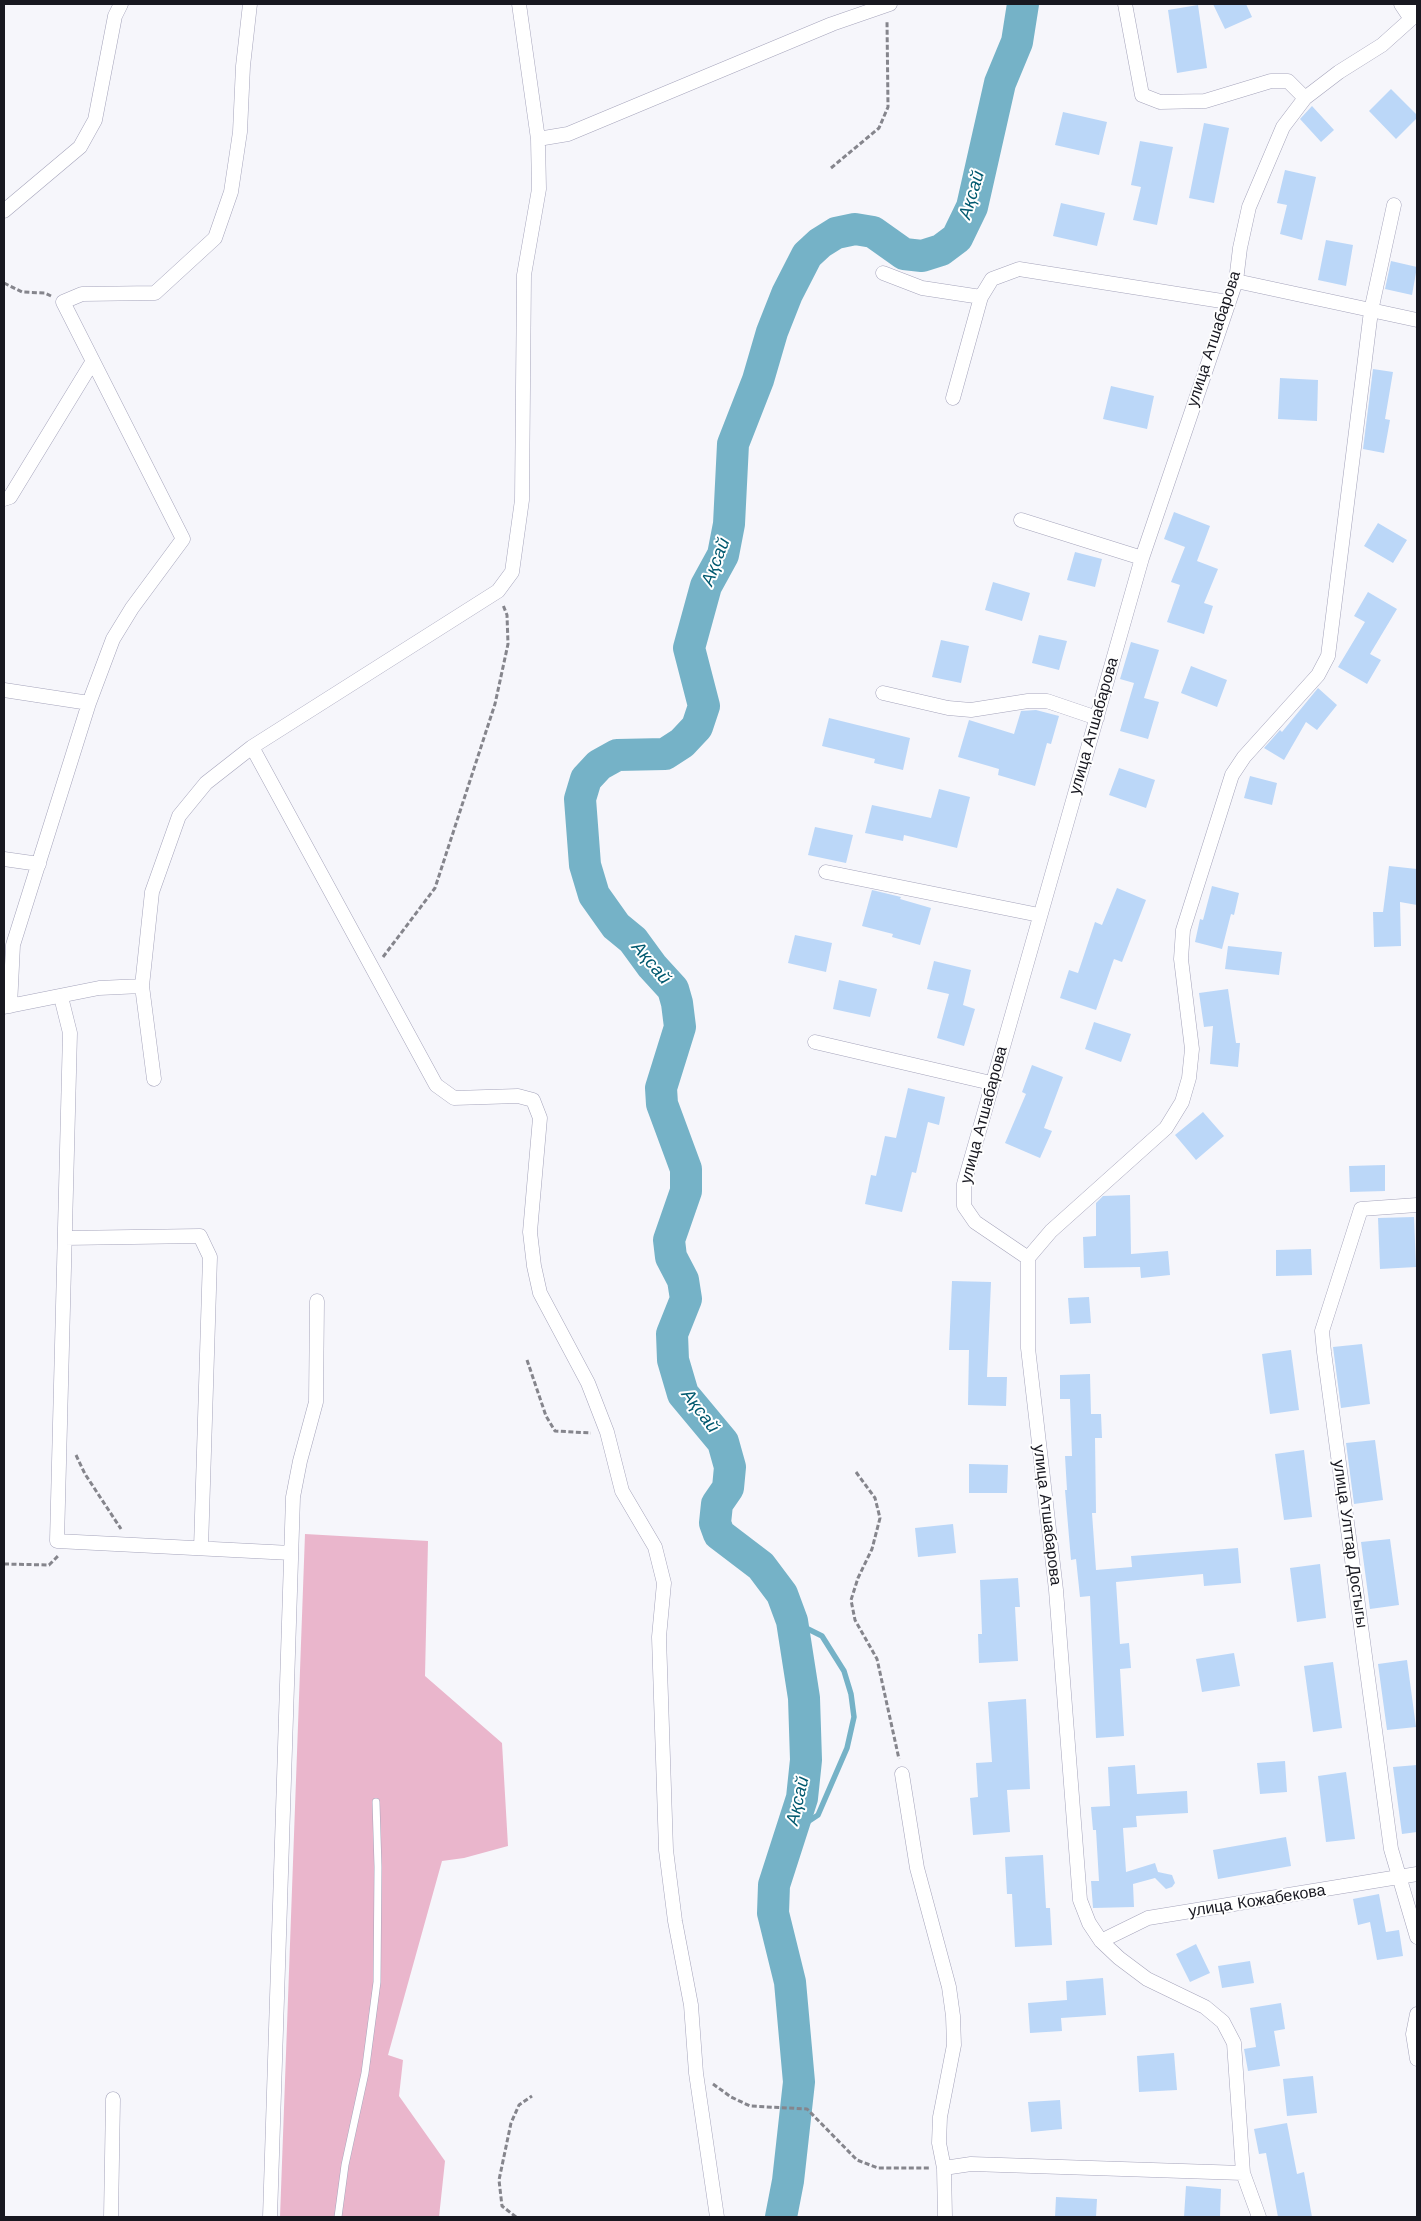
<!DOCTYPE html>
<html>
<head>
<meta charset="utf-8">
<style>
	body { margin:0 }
	#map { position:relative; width:1421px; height:2221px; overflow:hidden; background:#f6f6fb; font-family:"Work Sans",sans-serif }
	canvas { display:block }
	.frame { position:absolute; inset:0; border:5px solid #181820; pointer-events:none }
</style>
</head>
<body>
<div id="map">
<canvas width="1421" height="2221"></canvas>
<div class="frame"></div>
</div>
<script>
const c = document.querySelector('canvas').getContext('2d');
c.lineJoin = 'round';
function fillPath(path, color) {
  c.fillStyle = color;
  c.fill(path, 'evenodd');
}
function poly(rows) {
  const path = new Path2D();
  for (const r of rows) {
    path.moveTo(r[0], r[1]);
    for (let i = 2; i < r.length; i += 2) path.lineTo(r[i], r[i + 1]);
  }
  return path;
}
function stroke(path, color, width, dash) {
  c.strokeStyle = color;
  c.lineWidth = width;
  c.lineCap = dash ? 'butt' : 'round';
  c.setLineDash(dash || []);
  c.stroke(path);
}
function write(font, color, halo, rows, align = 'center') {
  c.font = font + ' "Work Sans",sans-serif';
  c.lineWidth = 4;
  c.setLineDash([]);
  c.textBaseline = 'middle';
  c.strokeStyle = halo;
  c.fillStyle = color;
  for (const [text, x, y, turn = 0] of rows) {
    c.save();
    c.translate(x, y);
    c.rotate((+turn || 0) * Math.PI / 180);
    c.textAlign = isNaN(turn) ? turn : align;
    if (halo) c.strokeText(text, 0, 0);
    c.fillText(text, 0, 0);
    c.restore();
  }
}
fillPath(poly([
	[305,1534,428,1541,425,1676,502,1743,508,1846,464,1858,442,1861,388,2055,403,2060,399,2096,445,2161,439,2217,280,2217]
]), '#eab6cc');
stroke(poly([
	[791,1833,818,1815,847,1748,854,1717,851,1694,844,1671,822,1636,792,1621]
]), '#75b2c7', 5.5);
stroke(poly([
	[781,2217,788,2181,799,2082,790,1982,773,1913,774,1885,802,1798,806,1760,804,1698,792,1621,782,1594,761,1566,719,1534,715,1523,717,1504,728,1488,730,1467,723,1442,683,1394,673,1360,672,1334,686,1299,683,1280,671,1257,669,1240,686,1191,686,1169,662,1104,661,1088,680,1027,677,1003,673,989,652,966,633,940,616,926,594,895,585,865,580,799,586,779,599,765,617,755,665,754,682,743,697,727,704,706,689,648,706,586,723,555,729,524,733,444,758,380,772,332,787,294,807,255,820,243,836,233,855,229,873,232,904,254,922,256,941,250,957,238,972,207,1000,83,1017,42,1023,4]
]), '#75b2c7', 32);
fillPath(poly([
	[1213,4,1246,4,1252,17,1225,29],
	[1198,5,1207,68,1177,73,1168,10],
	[1391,89,1417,115,1417,118,1396,139,1369,111],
	[1312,106,1334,130,1321,142,1300,119],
	[1063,112,1107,122,1099,155,1055,145],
	[1204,123,1229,128,1214,203,1189,198],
	[1140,141,1173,147,1157,225,1133,220,1141,187,1131,185],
	[1285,170,1316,177,1302,240,1280,234,1287,205,1277,203],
	[1061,203,1105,213,1097,246,1053,236],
	[1326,240,1353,245,1346,286,1318,280],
	[1391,261,1417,267,1412,295,1385,289],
	[1373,369,1393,372,1385,419,1390,420,1384,453,1363,449],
	[1280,378,1318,380,1317,421,1278,419],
	[1111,386,1154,396,1147,429,1103,419],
	[1174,512,1210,526,1197,561,1218,569,1204,603,1213,606,1204,634,1167,622,1180,585,1171,582,1185,547,1164,539],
	[1378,523,1407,540,1393,563,1364,546],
	[1075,552,1102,559,1095,587,1067,580],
	[993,582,1030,593,1022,621,985,610],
	[1368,592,1397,609,1370,654,1381,660,1367,684,1338,667,1365,622,1354,616],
	[1039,635,1067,641,1059,670,1032,663],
	[941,640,969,646,961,683,932,677],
	[1131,642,1159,650,1144,698,1159,702,1148,739,1120,731,1134,683,1120,679],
	[1191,666,1227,680,1217,707,1181,693],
	[1318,688,1337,705,1317,730,1306,722,1284,760,1264,748,1280,730,1282,732],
	[1036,710,1059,716,1051,744,1047,743,1035,786,998,775,999,769,958,757,969,720,1014,734,1021,711],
	[829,718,910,738,903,770,874,763,875,759,822,746],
	[1119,768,1155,780,1146,808,1109,795],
	[1250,776,1277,783,1272,805,1244,798],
	[939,789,970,797,957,848,904,835,903,841,865,833,872,805,931,818],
	[815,827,853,835,846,863,808,855],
	[1389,866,1417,869,1417,905,1400,902,1401,946,1374,947,1373,912,1383,912],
	[1212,886,1239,893,1234,915,1231,914,1222,949,1195,942,1200,919,1203,920],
	[1117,888,1146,900,1122,962,1114,959,1096,1010,1060,998,1069,970,1078,973,1095,922,1102,925],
	[872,890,901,897,900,899,931,908,920,945,892,937,893,934,862,926],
	[795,935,832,943,826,972,788,963],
	[1228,946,1282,952,1279,975,1225,969],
	[934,961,971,970,963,1005,975,1009,964,1046,937,1038,949,994,927,989],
	[839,980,877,989,870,1017,833,1009],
	[1228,989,1236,1043,1240,1043,1238,1067,1210,1064,1213,1026,1204,1027,1199,993],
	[1094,1022,1131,1034,1121,1062,1085,1049],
	[1032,1065,1063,1077,1044,1128,1052,1131,1040,1158,1005,1143,1026,1094,1022,1092],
	[908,1088,945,1097,939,1125,928,1122,916,1173,912,1172,902,1212,865,1204,871,1175,876,1176,885,1136,896,1138],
	[1203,1112,1224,1136,1196,1160,1175,1135],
	[1385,1165,1385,1191,1350,1192,1349,1166],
	[1130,1195,1131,1254,1168,1251,1170,1275,1141,1278,1140,1267,1084,1268,1083,1237,1096,1236,1096,1203,1103,1196],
	[1414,1217,1416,1267,1380,1269,1378,1218],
	[1311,1249,1312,1275,1276,1276,1276,1250],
	[952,1281,991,1282,987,1377,1007,1377,1006,1406,968,1405,969,1350,949,1350],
	[1089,1297,1091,1323,1070,1324,1068,1298],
	[1362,1344,1370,1404,1341,1408,1333,1347],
	[1291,1350,1299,1410,1270,1414,1262,1354],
	[1090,1374,1091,1414,1101,1414,1102,1438,1095,1438,1096,1513,1092,1513,1096,1570,1132,1567,1131,1556,1238,1548,1241,1583,1204,1586,1203,1574,1116,1582,1120,1644,1129,1643,1131,1668,1120,1669,1124,1736,1096,1738,1090,1596,1080,1597,1076,1559,1071,1560,1065,1490,1067,1490,1065,1456,1072,1456,1070,1399,1060,1399,1060,1375],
	[1375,1440,1383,1500,1354,1504,1346,1443],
	[1304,1450,1312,1517,1284,1520,1275,1454],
	[969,1464,1008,1465,1007,1493,969,1493],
	[953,1524,956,1553,918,1557,915,1528],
	[1390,1539,1399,1605,1370,1609,1361,1542],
	[1320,1564,1326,1618,1297,1622,1290,1568],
	[1018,1578,1020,1607,1015,1607,1018,1661,979,1663,978,1634,982,1634,980,1580],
	[1234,1653,1240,1686,1202,1692,1196,1659],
	[1407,1660,1416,1727,1387,1730,1378,1664],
	[1333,1662,1342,1728,1313,1732,1304,1666],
	[1026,1699,1030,1789,1007,1790,1010,1832,973,1835,970,1798,978,1797,976,1763,992,1762,988,1702],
	[1285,1761,1287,1792,1260,1794,1257,1763],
	[1135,1765,1137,1794,1187,1791,1188,1813,1136,1816,1137,1827,1123,1828,1126,1872,1155,1863,1158,1872,1172,1875,1175,1883,1172,1887,1166,1889,1155,1878,1133,1884,1134,1907,1093,1908,1091,1881,1099,1881,1096,1830,1093,1830,1091,1807,1110,1806,1108,1767],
	[1417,1765,1417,1832,1402,1834,1393,1767],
	[1346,1772,1355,1839,1326,1842,1318,1776],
	[1286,1837,1291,1866,1218,1879,1213,1850],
	[1043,1855,1046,1908,1050,1908,1052,1945,1015,1947,1012,1894,1007,1894,1005,1857],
	[1379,1894,1386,1932,1399,1930,1403,1956,1377,1960,1370,1922,1358,1925,1353,1899],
	[1196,1944,1210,1973,1190,1982,1176,1954],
	[1250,1961,1254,1983,1222,1988,1218,1966],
	[1103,1978,1106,2015,1061,2018,1062,2031,1030,2033,1028,2003,1067,2000,1066,1981],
	[1281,2003,1285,2029,1274,2031,1280,2066,1248,2071,1244,2049,1256,2047,1250,2008],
	[1174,2053,1177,2090,1139,2092,1137,2056],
	[1313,2076,1317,2113,1287,2116,1283,2079],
	[1060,2100,1062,2129,1031,2132,1028,2102],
	[1287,2123,1297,2174,1304,2172,1312,2217,1278,2217,1266,2153,1259,2154,1254,2129],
	[1186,2186,1221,2189,1220,2217,1184,2217],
	[1056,2197,1097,2199,1096,2217,1055,2217]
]), '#bbd7f8');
const lane = poly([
	[338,2217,345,2165,365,2073,377,1982,378,1867,376,1802]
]);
const street = poly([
	[1125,4,1142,95,1160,102,1205,101,1271,81,1288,81,1305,98],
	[1401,4,1411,19],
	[538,139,568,134,832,24,890,4],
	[4,211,80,147,95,120,115,16,121,4],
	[883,273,922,288,981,297],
	[1236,281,1417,320],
	[953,398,981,297,992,279,1019,269,1228,302],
	[4,499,10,497,93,361],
	[1021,520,1142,558],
	[4,690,89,703],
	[883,693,948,708,971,710,1028,701,1047,701,1097,718],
	[252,747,436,1085,454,1098,518,1096,533,1100,540,1118,530,1232,534,1266,540,1293,588,1383,607,1432,622,1491,655,1547,664,1583,659,1637,666,1850,675,1921,691,2005,696,2073,717,2217],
	[4,859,39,864],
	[826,872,1039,915],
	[61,997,70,1033,57,1541,291,1553],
	[10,1006,13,945,89,703,113,639,132,608,183,539,63,302,82,294,155,293,215,238,231,192,240,132,243,66,250,4],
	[4,1007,99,988,142,986],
	[815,1042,991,1083],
	[154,1079,142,986,152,892,179,816,206,783,252,747,498,591,512,572,522,500,524,275,539,189,538,139,519,4],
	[1417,1205,1361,1209,1322,1331,1324,1352,1391,1849,1417,1937],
	[65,1238,200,1236,210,1257,201,1548],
	[1028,1258,1051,1231,1166,1128,1182,1102,1189,1078,1192,1049,1181,959,1183,930,1232,775,1244,757,1318,675,1328,656,1371,311,1394,205],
	[902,1774,917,1868,949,1987,953,2016,954,2045,940,2117,939,2143,944,2168,945,2217],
	[1101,1941,1148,1918,1417,1874],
	[1417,2014,1413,2034,1417,2059],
	[944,2168,971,2164,1243,2173],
	[111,2217,113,2099],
	[270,2217,293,1497,300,1461,316,1402,317,1301],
	[1259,2217,1243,2173,1234,2043,1223,2022,1205,2007,1147,1979,1119,1958,1101,1941,1089,1923,1080,1900,1056,1590,1028,1348,1028,1258,975,1222,964,1206,964,1184,1142,558,1236,281,1240,248,1249,207,1283,127,1305,98,1339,72,1382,45,1411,19,1417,7]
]);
stroke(lane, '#a5a4bb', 8);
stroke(street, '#a5a4bb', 15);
stroke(poly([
	[831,168,879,128,888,107,887,20],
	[4,283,22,292,45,293,51,296],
	[383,957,435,888,495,704,508,644,507,615,503,605],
	[527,1360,546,1416,555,1431,591,1433],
	[76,1455,85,1474,121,1529],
	[856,1472,875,1498,880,1518,872,1549,858,1578,851,1600,855,1620,877,1659,899,1759],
	[4,1564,49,1565,58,1556],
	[713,2084,731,2097,750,2106,807,2109,857,2160,878,2168,929,2168],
	[516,2217,502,2206,499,2180,511,2123,519,2105,532,2096]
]), '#85858c', 3, [5, 2.5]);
stroke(lane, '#fff', 7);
stroke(street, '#fff', 14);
write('16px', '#181820', '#fff', [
	["улица Атшабарова",1214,339,-72],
	["улица Атшабарова",1094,726,-74],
	["улица Атшабарова",984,1115,-75],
	["улица Атшабарова",1047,1515,83],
	["улица Улттар Достыгы",1350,1544,82],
	["улица Кожабекова",1257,1901,-9]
]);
write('italic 18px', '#00596f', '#fff', [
	["Ақсай",972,195,-73],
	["Ақсай",716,562,-69],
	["Ақсай",651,963,50],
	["Ақсай",700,1411,53],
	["Ақсай",798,1801,-77]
]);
</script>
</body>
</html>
